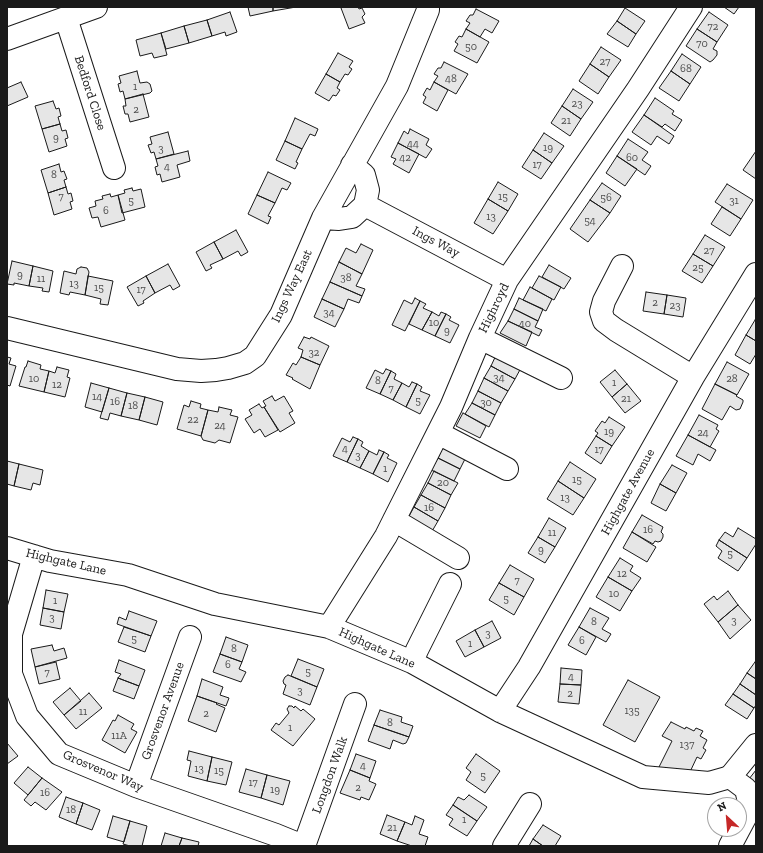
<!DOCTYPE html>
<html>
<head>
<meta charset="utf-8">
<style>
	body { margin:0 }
	#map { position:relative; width:763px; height:853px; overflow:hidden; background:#fff; font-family:"Zilla Slab",serif }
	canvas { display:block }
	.frame { position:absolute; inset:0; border:8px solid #1a1a1a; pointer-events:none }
	.north { position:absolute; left:707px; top:797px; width:40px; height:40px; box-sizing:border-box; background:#fff; border:1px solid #a3a3a3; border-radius:50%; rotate:334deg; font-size:11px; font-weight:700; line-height:16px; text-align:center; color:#1a1a1a }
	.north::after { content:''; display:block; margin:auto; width:14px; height:18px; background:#c62828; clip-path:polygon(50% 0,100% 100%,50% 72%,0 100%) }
</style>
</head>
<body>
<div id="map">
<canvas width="763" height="853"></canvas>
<div class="frame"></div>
<div class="north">N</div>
</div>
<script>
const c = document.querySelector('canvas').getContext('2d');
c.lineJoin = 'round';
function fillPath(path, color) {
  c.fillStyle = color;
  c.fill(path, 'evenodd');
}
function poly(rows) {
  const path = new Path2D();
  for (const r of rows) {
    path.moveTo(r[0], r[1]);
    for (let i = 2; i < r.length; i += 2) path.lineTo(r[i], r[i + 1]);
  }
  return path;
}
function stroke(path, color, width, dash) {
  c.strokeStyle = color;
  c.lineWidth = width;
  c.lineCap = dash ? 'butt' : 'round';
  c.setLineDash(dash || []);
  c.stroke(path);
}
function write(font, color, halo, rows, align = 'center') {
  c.font = font + ' "Zilla Slab",serif';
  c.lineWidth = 3;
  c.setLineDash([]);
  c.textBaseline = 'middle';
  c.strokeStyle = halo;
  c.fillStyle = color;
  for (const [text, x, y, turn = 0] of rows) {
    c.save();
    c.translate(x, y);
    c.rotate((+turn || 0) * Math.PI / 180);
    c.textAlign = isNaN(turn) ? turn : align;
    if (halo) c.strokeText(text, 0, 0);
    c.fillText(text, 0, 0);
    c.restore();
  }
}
const building = poly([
	[248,7,273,7,273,11,250,16,248,7],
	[273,7,296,7,273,11,273,7],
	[343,7,358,7,359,9,362,8,365,14,362,17,365,23,349,29,341,8,343,7],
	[724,7,739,7,734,14,724,7],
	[625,8,645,21,636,34,617,21,625,8],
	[476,9,499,21,492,33,485,29,480,37,466,29,470,23,466,21,470,15,473,15,476,9],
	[230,12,237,32,226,36,225,32,212,36,207,20,230,12],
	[709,12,728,25,717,42,697,29,709,12],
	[207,20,212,36,189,43,184,26,207,20],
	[617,21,636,34,628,47,607,34,617,21],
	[184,26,189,43,166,49,161,33,184,26],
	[466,29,489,42,477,63,454,51,458,44,455,42,459,36,462,37,466,29],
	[697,29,717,42,713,49,717,51,717,55,713,60,710,62,686,46,697,29],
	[161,33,167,55,154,58,152,53,140,56,136,40,161,33],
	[601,47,621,60,609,77,590,64,601,47],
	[338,53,353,61,349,67,352,69,348,75,345,74,340,82,326,74,338,53],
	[682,54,701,67,690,84,671,71,682,54],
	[444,62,468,74,456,94,434,82,438,76,434,74,438,68,441,68,444,62],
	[590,64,609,77,598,94,579,81,590,64],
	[137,71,140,83,147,82,150,84,152,91,150,93,125,99,123,91,120,92,118,84,121,83,119,76,137,71],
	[671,71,690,84,679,101,659,88,671,71],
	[326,74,340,82,337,88,340,90,336,96,333,95,329,101,315,93,326,74],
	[21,82,28,97,7,106,7,88,21,82],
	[434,82,448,90,437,111,423,103,426,97,423,95,427,88,430,90,434,82],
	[573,89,593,102,581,119,562,106,573,89],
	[143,94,149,117,130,122,128,114,125,114,123,106,126,106,125,99,143,94],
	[655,98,674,111,672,114,682,120,675,131,665,124,662,127,644,115,655,98],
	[53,101,56,109,59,108,61,116,58,117,60,124,42,129,35,106,53,101],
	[562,106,581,119,570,136,551,123,562,106],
	[644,115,674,136,669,144,657,136,651,145,632,132,644,115],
	[295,118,318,129,315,136,310,134,302,149,285,141,295,118],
	[60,124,62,131,66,130,68,138,65,139,67,146,49,152,42,129,60,124],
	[410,129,429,139,426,145,432,149,426,158,398,143,404,131,408,134,410,129],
	[168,132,174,154,156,159,154,152,151,153,148,145,152,144,150,137,168,132],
	[544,133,564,146,552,163,533,150,544,133],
	[628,139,648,152,642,160,651,166,645,175,617,156,628,139],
	[285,141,302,149,296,162,298,163,295,169,276,160,285,141],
	[398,143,419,154,409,173,393,164,396,159,391,157,398,143],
	[533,150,552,163,541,179,522,167,533,150],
	[188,151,190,161,177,165,180,177,162,182,160,174,157,175,155,167,158,166,156,159,188,151],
	[756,151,756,179,743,170,756,151],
	[617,156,637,169,625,186,606,173,617,156],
	[59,164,61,172,64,171,67,179,64,180,66,187,48,193,41,170,59,164],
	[268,172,291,183,287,190,282,188,275,203,257,195,268,172],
	[498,182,518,194,508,211,488,199,498,182],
	[602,183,621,196,610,213,590,200,602,183],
	[727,184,753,200,741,219,715,202,727,184],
	[66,187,68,194,71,193,73,201,70,202,72,209,54,215,48,193,66,187],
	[132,188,133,191,141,189,145,207,122,213,118,195,125,193,124,190,132,188],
	[110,194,111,197,118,195,125,220,101,227,98,217,92,218,89,208,96,206,95,201,103,199,102,196,110,194],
	[257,195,275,203,268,216,271,217,268,224,248,214,257,195],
	[488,199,508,211,493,234,474,223,488,199],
	[590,200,610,213,588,242,570,229,590,200],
	[722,207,741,219,730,236,711,224,722,207],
	[236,230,248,252,241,256,238,251,223,259,214,242,236,230],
	[705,235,725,247,713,266,693,254,705,235],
	[214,242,223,259,210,265,212,268,206,271,196,252,214,242],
	[361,244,373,250,362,274,339,262,346,248,356,253,361,244],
	[693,254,713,266,702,283,682,271,693,254],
	[12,261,33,266,29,286,14,283,14,285,7,284,12,261],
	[339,262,362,274,356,286,365,289,362,296,330,282,339,262],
	[168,264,180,286,173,290,170,285,155,293,146,276,168,264],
	[549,265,571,278,564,289,542,277,549,265],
	[33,266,53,271,49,292,42,291,43,288,29,286,33,266],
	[81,267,87,268,89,272,85,295,70,292,69,295,60,293,64,271,76,274,77,269,81,267],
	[88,276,113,281,108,305,100,304,101,299,85,295,88,276],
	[146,276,155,293,143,301,144,303,138,306,127,287,146,276],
	[539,276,561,287,554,300,532,288,539,276],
	[330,282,362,296,359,303,348,299,344,309,322,299,330,282],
	[530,287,552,299,546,311,523,300,530,287],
	[646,292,667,295,664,314,643,311,646,292],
	[667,295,686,298,683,317,664,314,667,295],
	[415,298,420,301,405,331,392,325,404,300,412,304,415,298],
	[519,298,543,309,538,321,514,309,519,298],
	[322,299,344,309,335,327,314,317,322,299],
	[420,301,426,304,423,308,432,312,422,330,409,324,420,301],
	[514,309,538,321,535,327,542,330,539,336,508,321,514,309],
	[432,312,439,316,441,312,446,314,435,336,422,330,432,312],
	[446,314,451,317,449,320,459,325,450,343,435,336,446,314],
	[755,320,756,321,756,341,746,335,755,320],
	[508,321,532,332,526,346,500,333,508,321],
	[746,335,756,341,756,354,750,364,735,355,746,335],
	[304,337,310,339,311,337,329,346,320,365,301,357,303,350,298,348,304,337],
	[497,353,522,366,515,379,491,366,497,353],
	[7,357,11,358,9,364,16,366,10,386,7,385,7,357],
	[301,357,320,365,310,389,292,379,293,378,286,375,293,363,296,365,301,357],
	[28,361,41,365,40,369,49,371,44,392,19,386,25,367,26,367,28,361],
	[727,362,749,374,737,395,715,384,727,362],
	[491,366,515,379,508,391,484,378,491,366],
	[57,367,69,370,67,377,70,378,65,397,44,392,49,371,55,373,57,367],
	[386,369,391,371,380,394,366,388,375,370,383,374,386,369],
	[615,370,627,384,612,397,600,382,615,370],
	[391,371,396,374,394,379,402,383,393,400,380,394,391,371],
	[484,378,508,391,501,403,478,391,484,378],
	[412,382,417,384,406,407,393,400,402,383,409,387,412,382],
	[91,383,109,388,102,412,85,407,91,383],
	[417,384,422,387,420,391,430,395,420,414,406,407,417,384],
	[627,384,641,401,625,413,612,397,627,384],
	[715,384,737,395,736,396,743,400,743,402,740,409,736,410,730,406,722,420,702,409,715,384],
	[109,388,127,393,121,416,110,413,108,420,100,418,109,388],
	[478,391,501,403,495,415,472,403,478,391],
	[127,393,145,397,139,420,121,416,127,393],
	[272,396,275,401,284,396,293,411,289,413,295,423,280,432,264,407,266,406,263,401,272,396],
	[145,397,163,402,157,425,139,420,145,397],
	[191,401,201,404,200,408,208,410,201,436,177,429,184,405,189,407,191,401],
	[472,403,495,415,489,427,465,414,472,403],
	[259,404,262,408,264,407,278,430,265,437,260,429,254,433,245,419,252,415,249,410,259,404],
	[219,407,232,410,230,415,238,417,230,443,219,440,215,443,203,440,201,436,208,410,218,412,219,407],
	[463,413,486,426,480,438,456,426,463,413],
	[699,415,718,425,716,429,719,431,710,447,688,435,699,415],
	[609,417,625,427,612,446,596,436,598,433,595,431,602,421,605,423,609,417],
	[688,435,716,450,710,461,698,454,693,465,676,456,688,435],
	[596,436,612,446,601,464,585,453,596,436],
	[353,437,358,439,347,462,333,456,342,438,350,442,353,437],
	[358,439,363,442,361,446,369,451,360,468,347,462,358,439],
	[444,445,466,457,460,469,438,458,444,445],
	[379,450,384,452,373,474,360,468,369,451,377,455,379,450],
	[384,452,389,455,387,458,397,463,388,482,373,474,384,452],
	[438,458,460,469,454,481,431,470,438,458],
	[7,461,19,464,14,486,7,484,7,461],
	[570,462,596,479,584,498,558,481,570,462],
	[19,464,43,470,40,485,33,483,31,490,14,486,19,464],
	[672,465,687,473,676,493,660,484,672,465],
	[434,471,458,483,451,495,428,483,434,471],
	[558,481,584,498,573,515,547,499,558,481],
	[428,483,451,495,445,508,421,495,428,483],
	[660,484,676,493,666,511,651,503,660,484],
	[421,495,445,508,438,521,414,507,421,495],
	[414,507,438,521,431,533,407,520,414,507],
	[642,515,663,527,661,532,663,534,663,537,661,541,658,542,655,541,653,544,632,532,642,515],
	[549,518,566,528,555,547,538,537,549,518],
	[738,528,756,539,756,544,747,558,719,540,725,532,733,537,738,528],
	[632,532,656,547,647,562,623,548,632,532],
	[538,537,555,547,545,563,528,553,538,537],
	[719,540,747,558,738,571,718,558,722,551,716,546,719,540],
	[620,558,633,566,630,571,641,578,632,591,608,577,620,558],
	[510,565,534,579,524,597,499,583,510,565],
	[608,577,632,591,620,611,596,597,608,577],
	[499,583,524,597,514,615,489,600,499,583],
	[46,590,68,594,64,612,43,608,46,590],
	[728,591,738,605,718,622,704,604,714,596,717,600,728,591],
	[738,605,751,620,730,639,718,622,738,605],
	[43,608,64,612,61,629,40,625,43,608],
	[590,608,609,618,602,629,611,634,606,642,579,627,590,608],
	[129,611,157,621,151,636,117,624,119,617,126,620,129,611],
	[492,621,501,638,484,647,475,630,492,621],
	[124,627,151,636,145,652,118,642,124,627],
	[579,627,596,637,586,655,568,645,579,627],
	[475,630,484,647,465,657,456,641,475,630],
	[226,637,248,645,242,662,220,654,226,637],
	[52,645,54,651,64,648,67,658,35,667,31,649,52,645],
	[220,654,242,662,239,669,246,672,241,682,213,672,220,654],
	[298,659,324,669,317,687,291,676,298,659],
	[119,660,145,670,139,686,118,678,121,674,115,672,119,660],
	[56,662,60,679,39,684,35,667,56,662],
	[755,662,756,662,756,679,747,673,755,662],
	[561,668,582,670,581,685,560,684,561,668],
	[747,673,756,679,756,695,740,684,747,673],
	[288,675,317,687,310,705,283,694,286,685,284,684,283,681,285,677,288,675],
	[118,678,139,686,134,699,113,691,118,678],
	[202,679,223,687,220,695,229,698,226,706,197,696,202,679],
	[628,680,660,697,635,742,603,725,628,680],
	[560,684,581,685,579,704,558,702,560,684],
	[740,684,756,695,756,705,754,708,733,694,740,684],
	[70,688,81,701,64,715,53,702,70,688],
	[89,693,102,708,76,729,64,715,89,693],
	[733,694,754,708,747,719,725,705,733,694],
	[197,696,217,703,216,704,225,708,216,732,188,721,197,696],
	[289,706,292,706,294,708,295,706,301,711,303,709,315,719,293,746,271,730,276,723,279,725,289,713,287,709,289,706],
	[380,710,402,717,401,722,413,726,409,737,374,725,380,710],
	[118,715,134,724,131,729,137,732,125,753,102,740,113,720,115,721,118,715],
	[671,722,685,729,686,727,694,731,696,728,703,731,700,736,707,740,703,748,706,750,701,759,697,757,689,774,658,769,672,741,662,736,671,722],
	[374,725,409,737,406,743,403,744,393,740,390,749,368,741,374,725],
	[7,743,18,756,7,764,7,743],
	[189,751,212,757,207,781,188,776,191,761,187,760,189,751],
	[356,754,376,761,370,778,350,770,356,754],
	[476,754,500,771,485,793,466,780,471,772,466,768,476,754],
	[212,757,232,762,226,785,207,781,212,757],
	[28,767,42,778,28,795,14,783,28,767],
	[246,769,267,775,261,798,239,792,246,769],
	[350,770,370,778,369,781,376,784,369,800,361,797,360,800,340,793,350,770],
	[756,770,756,785,749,779,756,770],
	[267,775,290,781,283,805,261,798,267,775],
	[42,778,62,792,46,810,35,802,31,806,24,800,42,778],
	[469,795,487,807,477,821,453,805,458,797,464,800,469,795],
	[66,797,83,803,76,824,59,817,66,797],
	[83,803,100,810,92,830,76,824,83,803],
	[453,805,477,821,467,836,449,825,453,819,446,815,453,805],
	[387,815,405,822,397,841,380,834,387,815],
	[113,816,130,821,124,842,107,837,113,816],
	[415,816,424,820,419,834,428,837,425,846,412,846,397,841,405,822,412,825,415,816],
	[130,821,147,826,142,846,130,846,123,844,130,821],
	[543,825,561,836,555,846,543,846,533,839,543,825],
	[165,833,182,838,179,846,161,846,165,833],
	[182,838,199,842,198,846,179,846,182,838],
	[533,839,543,846,529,846,533,839]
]);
fillPath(building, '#e6e6e6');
stroke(building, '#1a1a1a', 1);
const minor = poly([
	[66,18,114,168],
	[7,39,96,7],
	[365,205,507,280],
	[323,218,339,219,352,217,365,205,368,190,364,175,352,165],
	[622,266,604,301,601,312,604,321,616,330,693,377],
	[7,328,177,369,201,371,216,370,228,368,245,363,255,356,281,315,323,218,397,86,428,10,428,7],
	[480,338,561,378],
	[438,433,507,469],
	[394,520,458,558],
	[7,548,50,561,128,575,215,604,329,627,412,662,500,711,643,777,709,783,730,777],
	[34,556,11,634,11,674,27,716,59,754,136,786,276,835,303,846],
	[329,627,386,536,394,520,451,407,480,338,507,280,638,89,691,7],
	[412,662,417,650,450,584],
	[500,711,529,667,693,377,756,274],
	[136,786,190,637],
	[304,846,355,704],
	[504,846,530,804]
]);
const major = poly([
	[730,846,747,814,749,802,746,789,730,777,756,745]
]);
stroke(minor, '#1a1a1a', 24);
stroke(major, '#1a1a1a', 24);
stroke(minor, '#fff', 22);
stroke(major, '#fff', 22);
write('11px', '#4d4d4d', null, [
	["72",713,27],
	["70",702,44],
	["50",471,47],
	["27",605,62],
	["68",686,69],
	["48",451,79],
	["1",135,87],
	["23",577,104],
	["2",136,110],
	["21",566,121],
	["9",56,138],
	["44",413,144],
	["19",548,148],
	["3",161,149],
	["42",405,158],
	["60",632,158],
	["17",537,165],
	["4",167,167],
	["8",54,175],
	["7",61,197],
	["15",503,197],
	["56",606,198],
	["5",131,201],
	["31",734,201],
	["6",106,211],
	["13",491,217],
	["54",590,221],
	["27",709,251],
	["25",698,268],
	["9",20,275],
	["38",346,278],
	["11",41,279],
	["13",74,284],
	["15",99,288],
	["17",141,290],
	["2",655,303],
	["23",675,306],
	["34",329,313],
	["10",434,323],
	["40",525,324],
	["9",447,331],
	["32",314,353],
	["34",499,378],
	["10",34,379],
	["28",732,379],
	["8",378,381],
	["1",614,383],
	["12",57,385],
	["7",391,389],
	["14",97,397],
	["21",626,399],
	["5",418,401],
	["16",115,402],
	["30",486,403],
	["18",133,406],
	["22",193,420],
	["24",220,426],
	["19",609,432],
	["24",703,433],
	["4",345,449],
	["17",599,450],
	["3",358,456],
	["1",385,469],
	["15",577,480],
	["20",443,483],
	["13",565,498],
	["16",429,508],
	["16",648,530],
	["11",552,533],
	["9",541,550],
	["5",730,554],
	["12",622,574],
	["7",517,581],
	["10",614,594],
	["5",506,599],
	["1",55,601],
	["3",52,618],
	["3",734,621],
	["8",594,622],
	["3",488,634],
	["5",134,639],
	["6",582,641],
	["1",470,644],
	["8",234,649],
	["6",228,665],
	["5",308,672],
	["7",47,673],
	["4",571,677],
	["3",300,691],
	["2",570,694],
	["135",632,711],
	["11",83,712],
	["2",206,714],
	["8",390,723],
	["1",290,728],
	["11A",119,736],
	["137",687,745],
	["4",363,766],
	["13",199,769],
	["15",219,771],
	["5",483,776],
	["17",253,783],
	["2",358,788],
	["19",275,790],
	["16",45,793],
	["18",71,810],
	["1",464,820],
	["21",392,828]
]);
write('13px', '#1a1a1a', '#fff', [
	["Bedford Close",90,93,72],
	["Ings Way",436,242,28],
	["Ings Way East",292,286,-65],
	["Highroyd",494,308,-64],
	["Highgate Avenue",628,492,-61],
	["Highgate Lane",66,562,13],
	["Highgate Lane",377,648,24],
	["Grosvenor Avenue",163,711,-70],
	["Grosvenor Way",103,771,23],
	["Longdon Walk",330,775,-70]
]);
</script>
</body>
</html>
